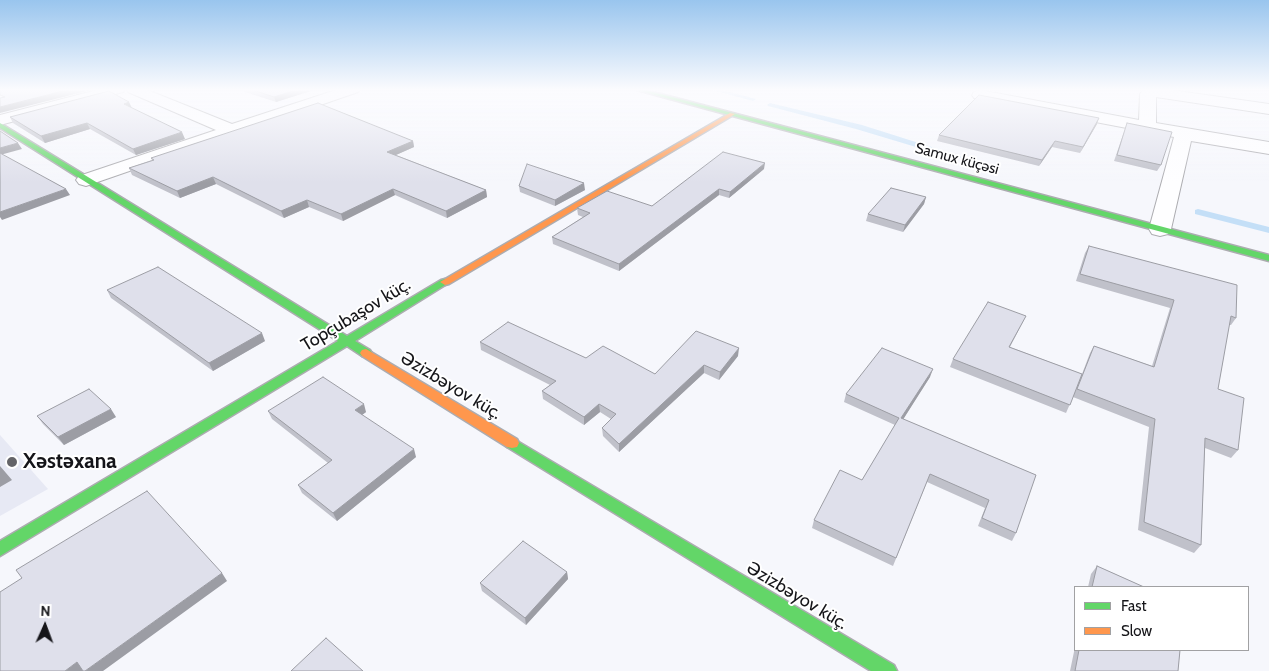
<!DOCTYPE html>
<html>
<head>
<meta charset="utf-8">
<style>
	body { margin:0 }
	#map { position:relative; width:1269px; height:671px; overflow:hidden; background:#f6f7fc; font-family:Cabin,sans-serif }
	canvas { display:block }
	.legend { position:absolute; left:1074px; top:586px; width:175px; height:65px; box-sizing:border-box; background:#fff; border:1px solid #a1a1a3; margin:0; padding:6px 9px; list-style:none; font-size:15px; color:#151519 }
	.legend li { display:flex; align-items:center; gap:10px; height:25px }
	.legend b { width:25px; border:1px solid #a1a1a3 }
	.north { position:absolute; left:20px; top:601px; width:50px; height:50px; -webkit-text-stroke:4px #fff; paint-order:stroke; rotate:2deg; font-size:14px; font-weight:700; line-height:20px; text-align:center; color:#151519 }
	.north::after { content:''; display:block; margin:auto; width:18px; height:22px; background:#151519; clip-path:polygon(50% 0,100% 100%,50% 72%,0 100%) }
</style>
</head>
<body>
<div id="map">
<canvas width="1269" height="671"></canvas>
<ul class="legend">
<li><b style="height:6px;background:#63d668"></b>Fast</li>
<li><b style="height:6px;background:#ff974d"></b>Slow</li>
</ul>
<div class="north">N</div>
</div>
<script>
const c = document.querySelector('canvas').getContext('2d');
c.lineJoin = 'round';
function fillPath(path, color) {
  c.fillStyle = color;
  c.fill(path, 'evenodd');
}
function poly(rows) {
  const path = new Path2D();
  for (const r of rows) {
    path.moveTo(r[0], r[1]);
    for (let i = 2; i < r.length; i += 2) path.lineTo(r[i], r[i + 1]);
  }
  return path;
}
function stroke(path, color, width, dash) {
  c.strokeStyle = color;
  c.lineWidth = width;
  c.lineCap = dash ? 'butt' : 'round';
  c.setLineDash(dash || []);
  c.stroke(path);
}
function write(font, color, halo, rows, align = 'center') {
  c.font = font + ' Cabin,sans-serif';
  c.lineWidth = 4;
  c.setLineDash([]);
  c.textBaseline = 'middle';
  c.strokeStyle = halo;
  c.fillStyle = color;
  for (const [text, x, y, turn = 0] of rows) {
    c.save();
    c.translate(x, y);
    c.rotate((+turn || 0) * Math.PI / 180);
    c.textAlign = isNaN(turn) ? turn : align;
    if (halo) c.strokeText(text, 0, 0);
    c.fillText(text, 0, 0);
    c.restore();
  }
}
fillPath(poly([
	[0,435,48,489,0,516]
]), '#e7e9f4');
fillPath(poly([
	[709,89,718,89,756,99,753,101,709,89],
	[770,103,862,125,963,157,956,159,856,129,768,106,767,105,770,103],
	[1198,209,1269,227,1269,233,1195,214,1195,210,1198,209]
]), '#c4dff7');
const street = poly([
	[101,89,145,89,232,124,339,89,361,89,358,92,86,186,79,184,76,180,79,176,216,130,128,92,126,89,123,92,0,125,0,115,101,89],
	[1150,89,1164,89,1269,104,1269,114,1156,97,1156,123,1269,142,1269,154,1191,141,1171,229,1168,234,1160,236,1152,234,1149,229,1174,137,980,100,974,98,972,95,974,92,980,90,1139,120,1140,94,1142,91,1150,89]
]);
const fast = poly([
	[633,89,642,89,1269,255,1269,261,633,89],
	[0,123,347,336,441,280,445,279,450,282,355,341,370,350,372,353,370,356,362,356,347,346,0,556,0,541,338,341,0,128,0,123],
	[512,438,894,665,897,671,871,671,507,447,505,443,507,439,512,438]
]);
const slow = poly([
	[730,113,735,114,449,284,445,285,440,282,730,113],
	[366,349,517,439,519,443,517,447,512,448,507,447,362,356,360,353,362,350,366,349]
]);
stroke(street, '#acacb0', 2);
stroke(fast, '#acacb0', 3);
stroke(slow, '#acacb0', 3);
fillPath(street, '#fefeff');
fillPath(fast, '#63d668');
fillPath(slow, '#ff974d');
fillPath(poly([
	[236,89,317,89,276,102],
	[132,108,185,139,136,155,90,129,45,143,13,123,10,117],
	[1127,123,1161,165,1157,171,1114,161,1125,129],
	[1097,124,1080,153,1052,147,1039,166,937,141,939,135],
	[413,141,414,147,396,155,486,190,487,197,447,218,395,195,343,221,309,207,284,218,216,184,180,198,132,175,129,168,152,160,151,158],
	[764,169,729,198,719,195,619,271,553,244,552,237,583,217,578,215,577,208,652,206],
	[519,186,585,190,555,206,520,192],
	[926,197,924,204,903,232,866,221,868,214],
	[1089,246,1236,318,1231,325,1229,325,1218,389,1238,450,1231,458,1205,448,1201,545,1194,553,1138,530,1149,427,1073,397,1066,413,950,367,953,359,1026,316,1010,347,1082,374,1090,353,1094,346,1152,366,1170,308,1076,281,1085,253],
	[107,290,265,341,213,371,111,298],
	[480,342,586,358,655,374,738,356,719,380,704,373,619,452,603,436,602,428,611,419,600,412,584,425,543,399,542,391,550,385,481,350],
	[930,377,903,419,1036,475,1016,533,1012,541,978,526,985,508,927,482,893,566,812,528,814,520,862,480,895,425,844,402,846,394],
	[268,411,366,412,362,415,416,457,337,521,302,493,298,485,328,463,272,419],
	[37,416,116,417,64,445,43,424],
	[1097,566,1144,587,1088,587,1091,574],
	[567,572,568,579,526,625,482,591,480,583],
	[1075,647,1075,650,1180,650,1178,671,1070,671]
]), '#c0c1ca');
fillPath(poly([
	[71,89,95,89,0,113,0,107],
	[299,89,317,89,276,102,274,97],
	[129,102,132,108,124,104],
	[1099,118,1097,124,1080,153,1083,147],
	[87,123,90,129,45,143,41,136],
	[182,132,185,139,136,155,133,149],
	[413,141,414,147,389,158,387,152],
	[1055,141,1052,147,1039,166,1042,160],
	[18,143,22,149,0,155,0,148],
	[765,163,764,169,729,198,730,192],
	[213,177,216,184,180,198,177,191],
	[584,183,585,190,555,206,555,200],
	[66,189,70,195,2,220,0,217,0,212],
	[393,189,395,195,343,221,341,214],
	[719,189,719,195,619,271,619,264],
	[486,190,487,197,447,218,446,211],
	[926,197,924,204,903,232,905,225],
	[307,200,309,207,284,218,281,211],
	[262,333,265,341,213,371,209,363],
	[739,348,738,356,719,380,720,372],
	[704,365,704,373,619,452,619,444],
	[933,369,930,377,899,426,901,418],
	[364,404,366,412,358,418,355,410],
	[599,404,600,412,584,425,584,417],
	[111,409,116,417,64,445,58,437],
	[414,449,416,457,337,521,333,513],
	[0,466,12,480,0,487],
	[567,572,568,579,526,625,525,618],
	[222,573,227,581,103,671,85,671],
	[77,662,84,671,65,671]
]), '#9c9da4');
const building = poly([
	[0,89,71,89,0,107,0,98,5,97,0,95,0,89],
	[250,89,299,89,274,97,250,89],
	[109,91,129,102,124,104,182,132,133,149,87,123,41,136,10,117,109,91],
	[979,95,1099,118,1083,147,1055,141,1042,160,939,135,979,95],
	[318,103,413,141,387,152,486,190,446,211,393,189,341,214,307,200,281,211,213,177,177,191,129,168,154,160,151,158,318,103],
	[1127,123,1172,132,1161,165,1117,155,1127,123],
	[0,131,18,143,0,148,0,131],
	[723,152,765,163,730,192,719,189,619,264,552,237,590,213,577,208,607,191,652,206,723,152],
	[0,153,66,189,0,212,0,153],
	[527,164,584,183,555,200,519,186,527,164],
	[891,188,926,197,905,225,868,214,891,188],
	[1089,246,1237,285,1236,318,1231,316,1218,389,1244,398,1238,450,1205,438,1201,545,1144,522,1155,419,1077,389,1094,346,1154,367,1174,300,1080,274,1089,246],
	[158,267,262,333,209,363,107,290,158,267],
	[988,302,1026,316,1009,347,1082,374,1070,405,953,359,988,302],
	[508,322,586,358,603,346,655,374,696,331,739,348,720,372,704,365,619,444,602,428,616,414,599,404,584,417,542,391,556,381,480,342,508,322],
	[882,348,933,369,901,418,1036,475,1016,533,982,518,989,500,930,474,896,558,814,520,840,470,862,480,899,418,846,394,882,348],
	[323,377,364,404,355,410,414,449,333,513,298,485,332,460,268,411,323,377],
	[89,389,111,409,58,437,37,416,89,389],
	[147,491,222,573,85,671,83,671,77,662,65,671,0,671,0,592,22,578,16,570,147,491],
	[523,541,567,572,525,618,480,583,523,541],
	[1097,566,1144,587,1092,587,1097,566],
	[326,638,363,671,291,671,326,638],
	[1079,650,1180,650,1178,671,1075,671,1079,650]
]);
fillPath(building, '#dfe0eb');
stroke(building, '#9c9da4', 1);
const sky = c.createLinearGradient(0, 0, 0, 183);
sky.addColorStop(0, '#99c5ee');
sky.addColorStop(0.49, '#fbfbfe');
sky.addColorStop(1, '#fbfbfe00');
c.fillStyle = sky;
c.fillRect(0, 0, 1269, 183);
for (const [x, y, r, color] of [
	[12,462,6,"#646468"]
]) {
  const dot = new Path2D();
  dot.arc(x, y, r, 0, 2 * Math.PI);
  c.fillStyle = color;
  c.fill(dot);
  stroke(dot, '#fff', 2);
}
write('15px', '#151519', '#fff', [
	["Samux küçəsi",957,159,15]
]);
write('18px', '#151519', '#fff', [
	["Topçubaşov küç.",356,315,-31],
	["Əzizbəyov küç.",451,386,31],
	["Əzizbəyov küç.",797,596,31]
]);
write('bold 21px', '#151519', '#fff', [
	["Xəstəxana",23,462]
], 'left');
</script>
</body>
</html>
